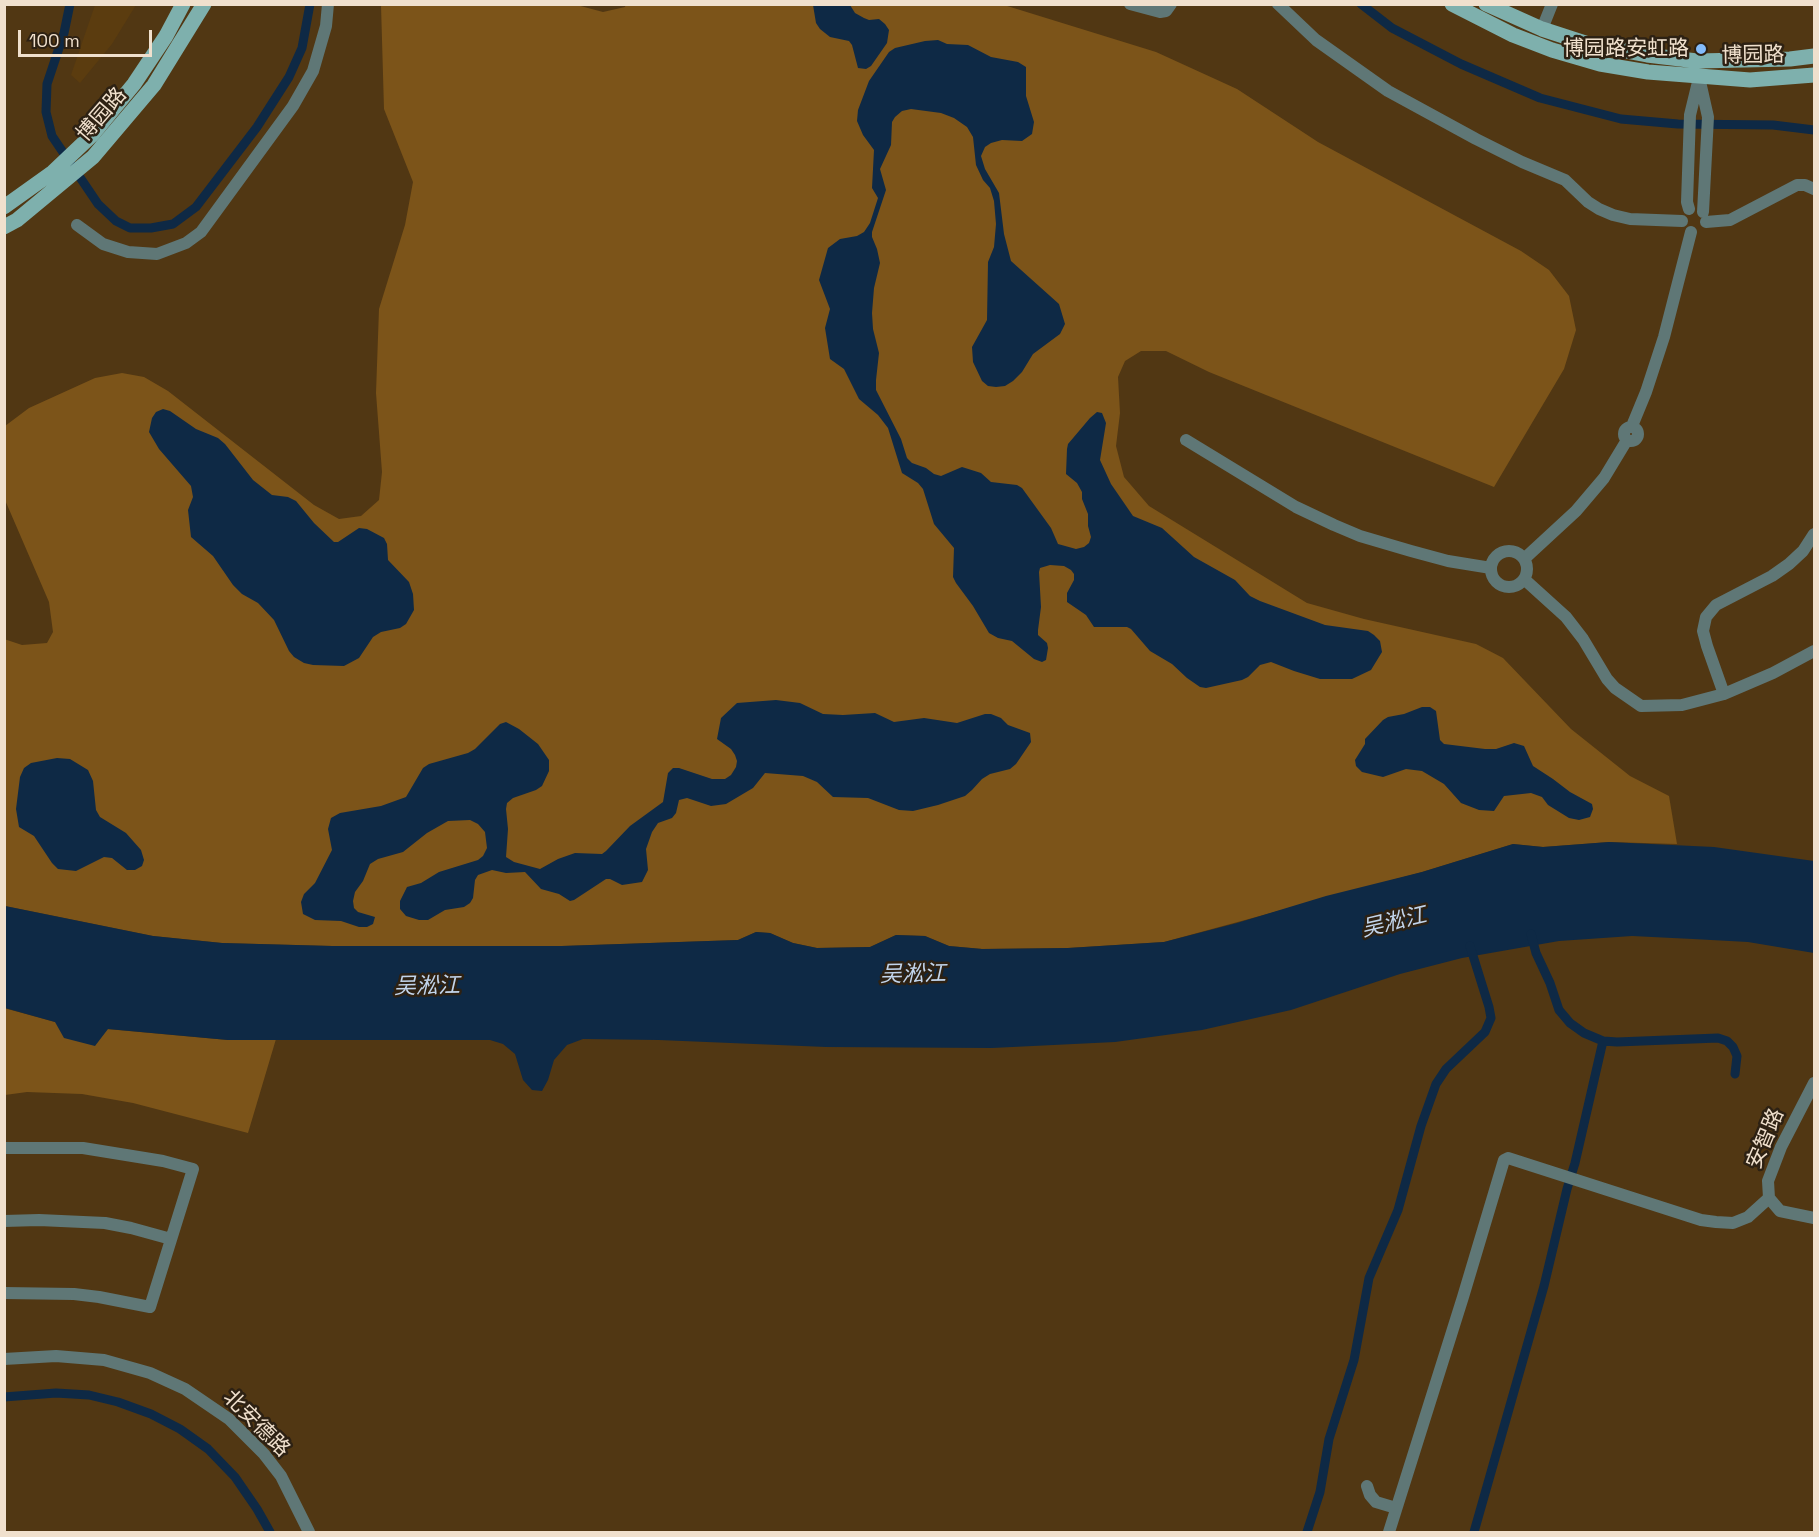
<!DOCTYPE html>
<html>
<head>
<meta charset="utf-8">
<style>
	body { margin:0 }
	#map { position:relative; width:1819px; height:1537px; overflow:hidden; background:#513713; font-family:"Space Grotesk",sans-serif }
	canvas { display:block }
	.frame { position:absolute; inset:0; border:6px solid #f0e0cd; pointer-events:none }
	.scale { position:absolute; left:18px; top:30px; width:134px; height:27px; box-sizing:border-box; border:3px solid #f0e0cd; border-top:0; padding-left:8px; font-size:18px; line-height:21px; white-space:nowrap; color:#f0e0cd; -webkit-text-stroke:4px #2d2113; paint-order:stroke }
</style>
</head>
<body>
<div id="map">
<canvas width="1819" height="1537"></canvas>
<div class="frame"></div>
<div class="scale">100 m</div>
</div>
<script>
const c = document.querySelector('canvas').getContext('2d');
c.lineJoin = 'round';
function fillPath(path, color) {
  c.fillStyle = color;
  c.fill(path, 'evenodd');
}
function poly(rows) {
  const path = new Path2D();
  for (const r of rows) {
    if (r.length === 3) {
      path.moveTo(r[0] + r[2], r[1]);
      path.arc(r[0], r[1], r[2], 0, 2 * Math.PI);
      continue;
    }
    path.moveTo(r[0], r[1]);
    for (let i = 2; i < r.length; i += 2) path.lineTo(r[i], r[i + 1]);
  }
  return path;
}
function stroke(path, color, width, dash) {
  c.strokeStyle = color;
  c.lineWidth = width;
  c.lineCap = dash ? 'butt' : 'round';
  c.setLineDash(dash || []);
  c.stroke(path);
}
function write(font, color, halo, rows, align = 'center') {
  c.font = font + ' "Space Grotesk","Noto Sans SC",sans-serif';
  c.lineWidth = 5;
  c.setLineDash([]);
  c.textBaseline = 'middle';
  c.strokeStyle = halo;
  c.fillStyle = color;
  for (const [text, x, y, turn = 0] of rows) {
    c.save();
    c.translate(x, y);
    c.rotate((+turn || 0) * Math.PI / 180);
    c.textAlign = isNaN(turn) ? turn : align;
    if (halo) c.strokeText(text, 0, 0);
    c.fillText(text, 0, 0);
    c.restore();
  }
}
fillPath(poly([
	[95,5,136,5,112,44,80,83,71,75]
]), '#5b3c0f');
fillPath(poly([
	[573,4,603,12,625,7,626,4,1004,5,1156,52,1237,89,1318,142,1521,251,1549,270,1569,296,1576,330,1564,369,1494,487,1209,372,1166,351,1141,351,1125,361,1118,377,1120,413,1116,446,1124,477,1149,506,1307,603,1364,619,1476,644,1503,658,1571,729,1630,776,1669,796,1677,844,1609,842,1543,847,1513,844,1422,872,1164,942,1068,948,983,949,949,946,925,936,896,935,870,947,817,948,793,943,770,933,756,932,738,940,562,946,332,946,222,943,153,936,5,906,4,639,22,645,47,643,53,632,49,602,5,500,5,426,29,408,95,378,122,373,144,377,168,391,314,505,339,519,361,516,379,500,382,472,376,393,379,309,405,225,413,182,384,109,381,5],
	[4,1008,55,1022,107,1029,228,1040,276,1039,248,1133,133,1103,82,1094,27,1092,5,1095]
]), '#7c5419');
fillPath(poly([
	[813,5,850,5,855,13,864,18,869,20,879,19,885,24,889,30,887,43,871,66,866,69,858,68,852,45,849,41,830,37,820,29,816,23],
	[938,40,947,44,968,45,991,57,1018,62,1026,67,1026,96,1034,122,1032,134,1022,141,1002,140,991,143,985,147,981,156,985,169,999,193,1004,234,1011,261,1059,304,1065,324,1060,334,1033,354,1022,372,1013,381,1005,386,996,387,988,386,982,381,973,362,972,347,987,320,988,262,994,247,996,224,994,201,990,188,983,180,976,165,973,137,967,127,954,118,941,113,911,109,902,111,895,117,892,122,891,145,880,169,886,190,872,232,872,237,877,249,880,263,874,288,872,313,873,329,879,353,876,380,876,390,901,439,907,458,912,463,926,468,934,474,941,476,962,467,981,473,991,482,1017,485,1022,488,1051,528,1058,544,1076,549,1084,547,1089,543,1091,537,1088,526,1088,514,1082,499,1082,492,1077,483,1066,474,1067,449,1068,444,1090,418,1097,412,1102,413,1106,423,1100,460,1111,484,1133,516,1162,528,1194,557,1235,580,1250,596,1260,601,1325,625,1368,631,1374,635,1380,641,1382,652,1371,670,1352,679,1320,679,1294,671,1271,662,1260,665,1248,677,1242,680,1206,688,1200,687,1187,678,1172,664,1150,651,1131,629,1127,627,1094,627,1086,615,1067,602,1067,593,1074,580,1074,574,1071,570,1064,566,1050,565,1040,568,1039,572,1041,607,1038,630,1038,635,1047,643,1048,648,1046,660,1042,662,1034,659,1012,641,998,638,989,633,973,606,956,583,953,577,954,548,934,524,923,489,918,483,902,473,888,428,878,415,859,399,844,369,830,359,825,328,830,309,819,280,828,248,840,239,857,236,864,232,870,223,878,198,872,188,874,150,863,135,857,121,858,110,869,81,889,52,895,48,925,41],
	[163,409,170,411,196,429,218,438,225,444,253,480,272,495,288,497,296,501,314,523,334,542,338,542,359,528,367,529,384,538,387,544,388,560,409,582,413,594,414,610,406,624,400,628,381,632,373,637,359,658,344,666,313,665,304,663,294,657,289,651,274,620,258,603,242,594,233,585,213,556,191,537,188,510,193,497,191,486,159,449,149,432,152,418,156,412],
	[776,700,800,703,823,714,843,715,875,713,894,722,924,718,957,723,985,714,991,714,1001,718,1008,725,1030,733,1031,742,1016,764,1010,769,990,774,982,779,972,790,965,796,938,805,913,811,899,810,868,798,833,797,817,782,803,776,765,773,753,788,726,804,711,806,687,798,679,800,676,813,672,818,658,823,652,832,646,849,648,870,642,882,622,885,610,879,606,879,574,900,570,901,559,894,541,889,525,872,506,873,492,870,478,875,475,880,473,898,470,903,464,907,445,910,428,920,419,920,406,916,400,909,400,901,407,887,421,883,439,872,478,860,483,856,487,848,485,832,478,824,470,820,448,821,427,833,403,852,378,859,370,864,363,881,355,892,353,901,354,908,358,912,375,917,373,924,367,927,359,927,341,921,315,920,303,914,301,902,304,894,315,883,332,850,328,829,331,818,340,813,381,806,406,797,423,768,429,764,468,753,475,749,500,724,506,722,519,729,538,744,549,760,549,771,542,786,536,790,513,798,507,803,506,809,508,829,506,857,514,862,540,869,558,859,575,853,602,854,606,851,630,826,663,802,668,773,673,768,679,768,712,779,725,779,731,775,736,767,737,761,735,755,731,749,717,739,721,718,737,703],
	[1422,707,1430,707,1436,711,1440,740,1444,744,1485,749,1496,749,1514,743,1524,746,1533,766,1553,779,1570,792,1592,804,1593,809,1590,817,1579,820,1569,818,1548,805,1542,797,1531,793,1504,796,1494,811,1479,810,1461,803,1444,784,1422,771,1406,769,1383,777,1362,772,1356,766,1355,760,1365,744,1365,739,1383,720,1388,717,1404,714],
	[57,758,70,759,88,770,93,781,96,810,100,817,126,833,141,850,144,860,142,866,135,870,127,870,112,858,104,857,76,871,58,869,52,863,34,836,19,827,16,809,20,777,24,768,31,763],
	[1609,842,1714,847,1814,861,1814,953,1748,942,1693,939,1632,936,1559,941,1462,958,1400,974,1291,1010,1202,1030,1115,1042,992,1048,826,1047,659,1040,583,1039,567,1045,554,1060,548,1080,542,1091,532,1090,523,1080,515,1054,503,1044,490,1040,228,1040,108,1029,95,1046,64,1038,55,1022,5,1008,5,906,153,936,222,943,332,946,562,946,738,940,756,932,770,933,793,943,817,948,870,947,896,935,925,936,949,946,982,949,1068,948,1164,942,1237,923,1326,896,1422,872,1513,844,1543,847]
]), '#0e2945');
stroke(poly([
	[70,4,64,33,47,84,46,112,52,136,98,204,116,221,130,228,151,228,173,224,196,207,257,127,289,77,302,48,310,4],
	[1361,4,1392,28,1461,64,1540,98,1621,119,1678,124,1773,125,1814,130],
	[1531,934,1536,953,1550,983,1559,1010,1570,1023,1584,1033,1603,1041,1617,1042,1718,1038,1727,1041,1733,1047,1737,1056,1735,1074],
	[4,1397,56,1393,89,1395,118,1402,151,1414,180,1429,208,1449,235,1477,257,1509,270,1532],
	[1307,1532,1320,1492,1329,1439,1354,1360,1369,1278,1398,1210,1421,1126,1436,1084,1446,1069,1485,1032,1491,1018,1489,1007,1470,946],
	[1474,1532,1544,1286,1567,1189,1575,1163,1603,1041]
]), '#0e2945', 9);
stroke(poly([
	[1130,4,1160,12,1166,11,1171,4],
	[1278,4,1316,40,1388,91,1476,139,1522,162,1565,180,1588,202,1599,209,1613,215,1630,219,1682,221],
	[1542,29,1552,4],
	[1699,77,1708,117,1703,212],
	[1689,209,1687,202,1690,115,1698,82],
	[1706,222,1730,220,1797,185,1805,185,1814,189],
	[77,225,103,244,128,252,157,254,186,243,201,232,293,106,313,71,326,26,328,4],
	[1632,426,1646,392,1664,337,1691,232],
	[1631,434,7],
	[1186,440,1296,507,1334,525,1360,536,1411,551,1448,561,1491,568],
	[1509,569,18],
	[1524,559,1576,511,1604,478,1627,440],
	[1524,579,1566,617,1583,639,1607,679,1615,688,1641,706,1682,705,1724,694,1773,673,1814,651],
	[1724,694,1707,646,1703,631,1706,617,1716,605,1772,576,1789,564,1803,551,1814,534],
	[1814,1083,1781,1147,1768,1181,1769,1198,1780,1211,1814,1218],
	[4,1148,83,1148,163,1161,193,1169,150,1307,99,1297,74,1294,4,1293],
	[4,1221,39,1220,105,1223,131,1228,171,1239],
	[4,1359,56,1356,104,1360,150,1373,185,1389,229,1419,264,1454,281,1476,309,1532],
	[1367,1486,1370,1495,1376,1502,1396,1508],
	[1389,1532,1463,1297,1504,1160,1508,1158,1701,1220,1716,1222,1733,1223,1748,1217,1769,1198]
]), '#5f7776', 12);
stroke(poly([
	[1452,4,1513,35,1552,50,1600,64,1648,72,1750,80,1814,75],
	[1486,4,1542,29,1588,44,1647,55,1697,61,1790,59,1814,56],
	[4,207,53,172,92,135,134,84,166,36,183,4],
	[4,227,17,220,93,157,154,85,204,4]
]), '#7eb0ad', 15);
for (const [x, y, r, color] of [
	[1701,49,6,"#84bcfb"]
]) {
  const dot = new Path2D();
  dot.arc(x, y, r, 0, 2 * Math.PI);
  c.fillStyle = color;
  c.fill(dot);
  stroke(dot, '#2d2113', 2);
}
write('21px', '#f0e0cd', '#2d2113', [
	["博园路安虹路",1689,49]
], 'right');
write('21px', '#f0e0cd', '#2d2113', [
	["博园路",1753,56,-1],
	["博园路",102,115,-49],
	["安智路",1766,1139,-67],
	["北安德路",256,1424,45]
]);
write('italic 22px', '#c2d5ec', '#2d2113', [
	["吴淞江",1394,923,-13],
	["吴淞江",913,975,-1],
	["吴淞江",427,987,-1]
]);
</script>
</body>
</html>
